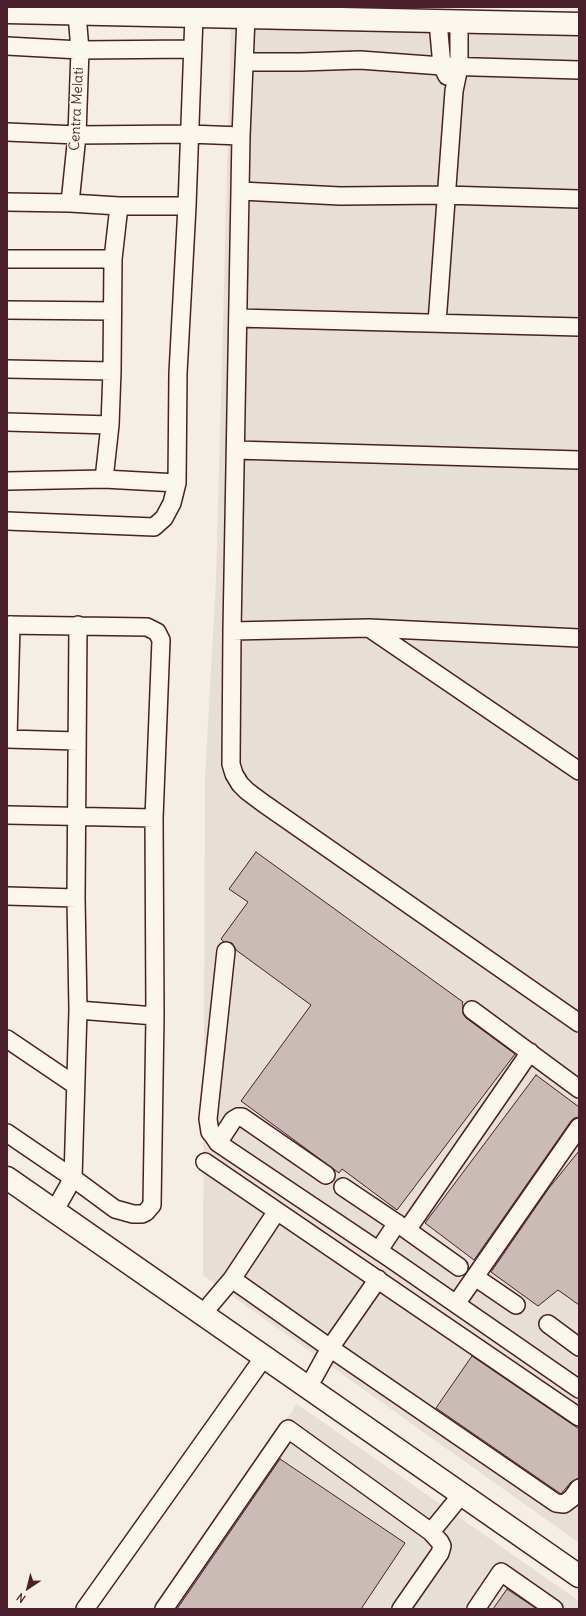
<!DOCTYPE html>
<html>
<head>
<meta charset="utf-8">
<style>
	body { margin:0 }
	#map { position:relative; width:586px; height:1616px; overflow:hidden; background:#f4eee4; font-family:Delius,sans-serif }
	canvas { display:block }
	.frame { position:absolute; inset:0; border:8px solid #4a1f2b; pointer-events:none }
	.north { position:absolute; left:8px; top:1568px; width:40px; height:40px; -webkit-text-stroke:3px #fbf7ec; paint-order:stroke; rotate:215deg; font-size:11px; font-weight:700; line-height:16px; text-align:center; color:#4a1f2b }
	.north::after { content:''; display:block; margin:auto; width:14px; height:18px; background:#4a1f2b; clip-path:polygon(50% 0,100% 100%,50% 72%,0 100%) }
</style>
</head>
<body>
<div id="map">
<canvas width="586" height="1616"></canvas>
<div class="frame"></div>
<div class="north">N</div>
</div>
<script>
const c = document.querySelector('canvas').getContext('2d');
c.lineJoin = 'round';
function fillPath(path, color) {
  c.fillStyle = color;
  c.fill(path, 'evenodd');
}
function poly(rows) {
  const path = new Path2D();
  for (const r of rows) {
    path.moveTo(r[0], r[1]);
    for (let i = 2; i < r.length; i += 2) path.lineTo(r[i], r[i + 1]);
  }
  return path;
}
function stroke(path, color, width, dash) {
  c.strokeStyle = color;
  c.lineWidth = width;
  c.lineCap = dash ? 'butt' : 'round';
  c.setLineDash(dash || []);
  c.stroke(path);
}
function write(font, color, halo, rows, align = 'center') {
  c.font = font + ' Delius,sans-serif';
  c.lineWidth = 3;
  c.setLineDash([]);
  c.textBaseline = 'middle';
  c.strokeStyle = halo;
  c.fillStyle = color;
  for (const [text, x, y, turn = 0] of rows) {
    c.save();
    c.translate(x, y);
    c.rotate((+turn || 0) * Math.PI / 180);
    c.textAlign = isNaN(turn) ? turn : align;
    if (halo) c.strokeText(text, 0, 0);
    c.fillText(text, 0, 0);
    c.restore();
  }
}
fillPath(poly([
	[231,29,579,33,579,1543,203,1275,205,777,216,580],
	[297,1404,579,1601,579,1609,155,1609]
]), '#e7dfd6');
const building = poly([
	[256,852,463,1002,462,1004,463,1005,463,1014,466,1018,515,1054,397,1210,342,1169,339,1173,241,1101,311,1005,236,950,232,943,224,942,221,939,248,902,229,889,256,852],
	[536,1075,579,1107,579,1117,574,1118,571,1121,474,1260,425,1223,536,1075],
	[579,1151,579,1305,558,1290,538,1306,491,1272,549,1188,579,1151],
	[472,1356,579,1429,579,1478,571,1482,561,1494,436,1408,472,1356],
	[280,1459,405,1543,361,1609,177,1609,280,1459],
	[507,1589,537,1609,493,1609,507,1589]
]);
fillPath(building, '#cabbb6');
stroke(building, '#4a1f2b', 1);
const minor = poly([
	[246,17,241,136,232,631,231,764,234,774,240,784,247,791,263,803,579,1023],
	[438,22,442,66,447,76],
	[7,46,80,50,193,49],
	[244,62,301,62,360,60,442,66,579,70],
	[7,132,77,135,189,134,241,136],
	[241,191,340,196,445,195,579,199],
	[7,202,70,203,119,206,187,206],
	[70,203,77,135,80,50,77,14],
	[7,259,113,259],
	[7,310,112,311],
	[238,318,579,327],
	[437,323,454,91,459,67,459,22],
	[7,369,112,371],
	[7,422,110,425],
	[236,450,579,460],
	[104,479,110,425,112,371,113,259,119,206],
	[7,481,104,479,177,483],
	[7,521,154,527,164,518,172,503,177,483,178,373,187,206,194,16],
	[7,625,147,627,157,632,161,640,154,818,155,1016,152,1205,146,1212,142,1214,133,1214,115,1209,73,1178,7,1133],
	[369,628,579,771],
	[232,631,369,628,579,638],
	[7,739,77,741],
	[8,739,11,625],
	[7,815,154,818],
	[7,896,76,898],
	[226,951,208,1119,210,1132,214,1137,218,1143,391,1259,579,1389],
	[78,1010,155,1016],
	[472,1010,579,1089],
	[7,1039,75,1085],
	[218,1143,233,1120,238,1117,242,1117,326,1175],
	[205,1162,579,1417],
	[343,1187,407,1230],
	[60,1201,73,1178,78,1010,76,898,78,625],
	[379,1250,397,1223],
	[459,1267,407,1230,530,1052],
	[475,1277,516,1305],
	[232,1279,330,1348,556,1503,564,1504,572,1498,579,1488],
	[456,1304,579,1127],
	[210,1305,232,1279,277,1211],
	[548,1324,579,1347],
	[314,1377,330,1348,378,1279],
	[431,1532,462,1494],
	[85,1609,264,1357],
	[164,1609,288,1429,431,1532,440,1542,442,1546,440,1553,401,1609],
	[476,1609,501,1572,554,1609]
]);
const major = poly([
	[7,12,579,24],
	[7,1178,579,1576]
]);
stroke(minor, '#4a1f2b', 20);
stroke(major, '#4a1f2b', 25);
stroke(minor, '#fbf7ec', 17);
stroke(major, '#fbf7ec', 22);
write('14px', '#4a1f2b', '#fbf7ec', [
	["Centra Melati",77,109,-87]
]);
</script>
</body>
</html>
